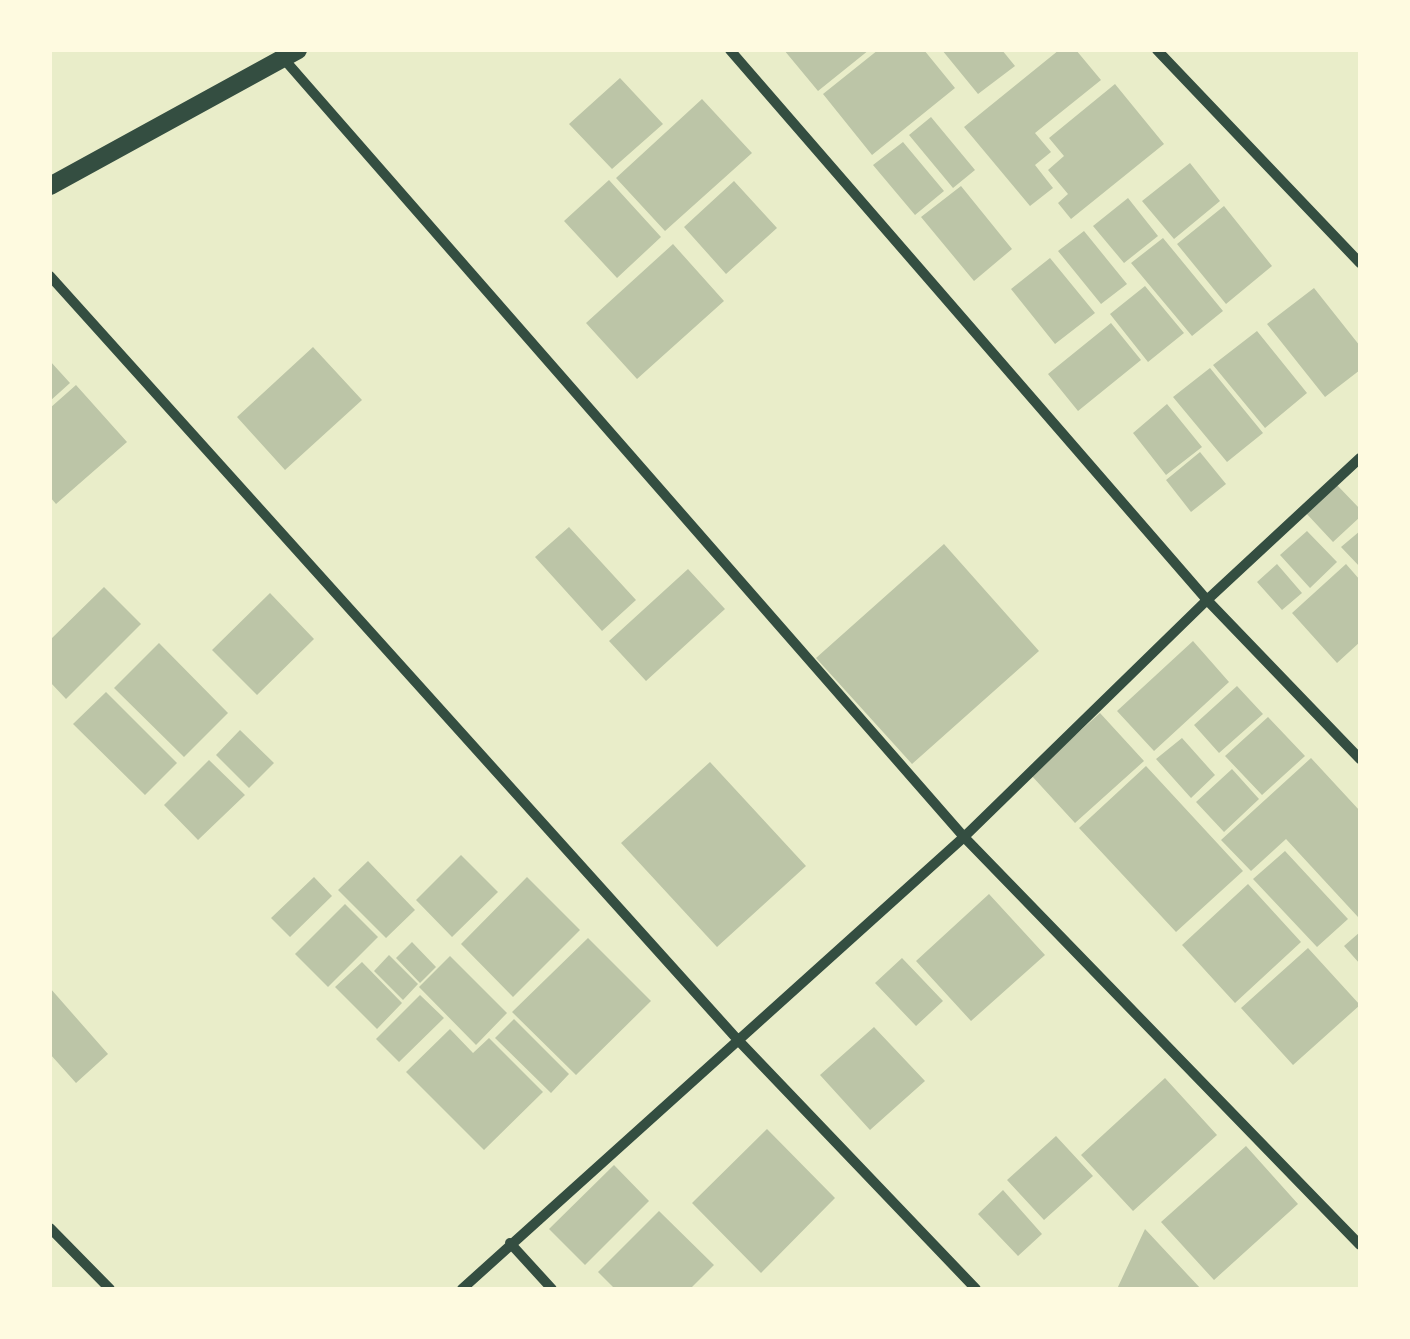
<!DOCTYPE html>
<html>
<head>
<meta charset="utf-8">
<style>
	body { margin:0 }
	#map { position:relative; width:1410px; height:1339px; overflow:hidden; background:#e9edc9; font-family:Bitter,serif }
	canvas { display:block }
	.frame { position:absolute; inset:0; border:52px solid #fefae0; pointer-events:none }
</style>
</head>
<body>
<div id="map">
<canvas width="1410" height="1339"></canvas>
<div class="frame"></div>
</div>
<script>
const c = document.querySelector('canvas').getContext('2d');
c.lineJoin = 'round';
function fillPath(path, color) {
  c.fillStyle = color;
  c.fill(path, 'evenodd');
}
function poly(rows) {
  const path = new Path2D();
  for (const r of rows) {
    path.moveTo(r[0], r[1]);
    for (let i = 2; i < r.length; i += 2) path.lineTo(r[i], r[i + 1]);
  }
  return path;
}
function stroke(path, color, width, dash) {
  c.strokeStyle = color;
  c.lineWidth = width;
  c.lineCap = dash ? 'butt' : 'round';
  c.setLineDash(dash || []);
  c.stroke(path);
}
fillPath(poly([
	[784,50,869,50,818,91],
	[878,50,924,50,955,88,872,155,823,94],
	[942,50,1002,50,1015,66,978,94],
	[1059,50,1076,50,1101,80,1035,133,1051,152,1035,165,1053,188,1030,206,964,127],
	[620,78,663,124,612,169,569,124],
	[1115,84,1164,144,1071,219,1058,203,1068,194,1048,170,1064,156,1049,138],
	[702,99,752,153,665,231,616,178],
	[931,117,975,170,953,188,909,135],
	[903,142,944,191,915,215,873,165],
	[1190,163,1220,201,1174,239,1142,201],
	[609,180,661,237,617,278,564,221],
	[734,181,777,228,726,274,684,227],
	[961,186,1012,249,974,281,921,217],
	[1128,198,1158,236,1124,263,1093,226],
	[1224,206,1272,266,1226,304,1177,244],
	[1084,231,1127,284,1101,304,1058,251],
	[1163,238,1223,311,1192,336,1131,263],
	[673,244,724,301,637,379,586,323],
	[1050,258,1095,313,1055,344,1011,289],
	[1145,286,1184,333,1148,362,1110,314],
	[1314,288,1360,346,1360,370,1325,397,1267,324],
	[1111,323,1141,360,1078,411,1048,374],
	[1257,331,1307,393,1265,428,1213,365],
	[313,347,362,400,285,470,237,417],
	[50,361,70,383,50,401],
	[1210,368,1263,433,1227,462,1173,397],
	[76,385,127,442,56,504,50,497,50,408],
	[1167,404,1202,447,1166,475,1133,433],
	[1200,452,1226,484,1191,512,1166,480],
	[1336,484,1360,509,1360,517,1333,542,1305,512],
	[569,527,636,600,602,631,535,557],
	[1307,531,1337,562,1310,588,1280,555],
	[1360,531,1360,567,1341,547],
	[944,544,1039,651,912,764,816,658],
	[1277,564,1302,593,1282,610,1257,582],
	[1346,564,1360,580,1360,642,1337,663,1292,613],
	[688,569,725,609,646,681,609,641],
	[104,587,141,624,66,699,50,682,50,640],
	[270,593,314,639,257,695,212,650],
	[1193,641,1229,682,1154,751,1117,711],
	[159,643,228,713,184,757,114,688],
	[1237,686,1263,714,1219,753,1194,725],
	[106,692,177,763,145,795,73,724],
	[1100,713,1144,761,1075,823,1031,775],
	[1268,717,1305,756,1262,795,1225,756],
	[240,730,274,763,249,788,216,755],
	[1182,738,1215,775,1191,798,1156,759],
	[1311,758,1360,811,1358,917,1286,839,1251,871,1221,840],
	[209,760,245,795,198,840,164,805],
	[710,762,806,866,717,947,621,843],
	[1146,766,1243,871,1176,932,1079,828],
	[1232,769,1259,799,1224,832,1196,802],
	[1285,851,1348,919,1317,947,1253,879],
	[461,855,498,892,452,937,416,900],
	[368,861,415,910,386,938,338,890],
	[314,877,332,896,290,937,271,918],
	[527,877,580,930,513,997,461,944],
	[1248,884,1301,942,1235,1003,1182,945],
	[989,894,1045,955,971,1021,916,961],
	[345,904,378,937,328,987,295,954],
	[1360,932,1360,964,1344,946],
	[588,938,651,1001,576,1075,512,1012],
	[412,942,436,967,420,983,396,958],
	[1308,948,1360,1005,1293,1065,1241,1008],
	[389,955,418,984,403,1000,374,971],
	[450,956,507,1013,476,1045,419,987],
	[902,958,943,1001,916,1026,875,983],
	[362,962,402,1003,377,1029,335,987],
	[50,988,108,1054,76,1083,50,1054],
	[420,995,444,1018,399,1062,376,1039],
	[514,1019,569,1074,551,1093,495,1038],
	[874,1027,925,1081,870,1130,820,1075],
	[450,1029,473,1053,489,1038,543,1092,484,1150,406,1072],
	[1165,1078,1217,1135,1133,1211,1081,1155],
	[767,1129,835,1198,761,1273,692,1203],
	[1056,1136,1093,1176,1044,1220,1007,1180],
	[1246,1146,1298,1204,1214,1280,1161,1222],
	[614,1165,649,1201,585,1265,549,1229],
	[1003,1190,1042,1234,1018,1256,978,1214],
	[659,1211,714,1265,690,1289,615,1289,598,1272],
	[1145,1229,1201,1289,1117,1289]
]), '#bcc5a7');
stroke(poly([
	[730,50,1207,600,1360,759],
	[1157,50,1360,263],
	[283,58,964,837,1360,1245],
	[50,276,737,1039,976,1289],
	[50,1228,110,1289],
	[510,1243,552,1289],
	[462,1289,964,837,1207,600,1360,458]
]), '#344e41', 10);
stroke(poly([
	[50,186,298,50]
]), '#344e41', 18);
</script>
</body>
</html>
